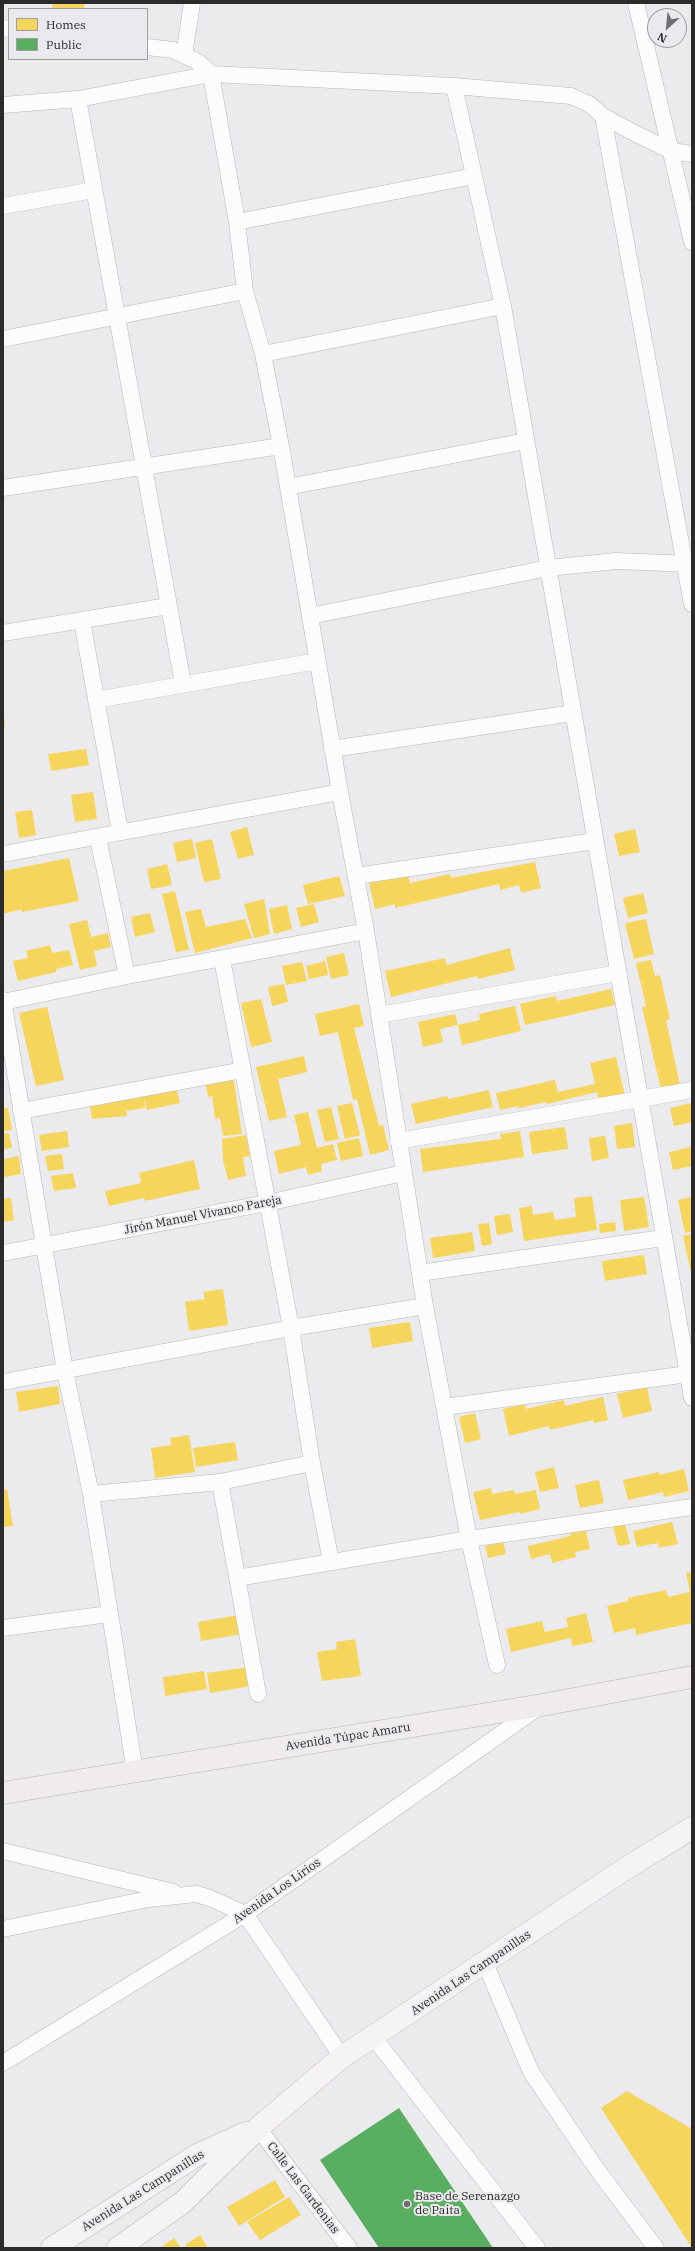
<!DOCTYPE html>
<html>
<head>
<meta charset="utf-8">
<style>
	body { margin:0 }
	#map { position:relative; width:695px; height:2251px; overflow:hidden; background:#ebeaec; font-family:"IBM Plex Serif",serif }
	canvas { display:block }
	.frame { position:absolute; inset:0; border:4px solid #2b2a2c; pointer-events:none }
	.legend { position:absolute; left:8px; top:8px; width:140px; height:52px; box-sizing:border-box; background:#eae9ed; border:1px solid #9e9da0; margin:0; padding:5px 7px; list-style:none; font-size:12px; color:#2b2a2c }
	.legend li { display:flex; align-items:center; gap:8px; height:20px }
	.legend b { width:20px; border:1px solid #9e9da0 }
	.north { position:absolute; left:647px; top:8px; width:40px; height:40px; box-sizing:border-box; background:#eae9ed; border:1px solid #9e9da0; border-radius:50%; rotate:207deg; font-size:11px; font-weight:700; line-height:16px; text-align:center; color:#2b2a2c }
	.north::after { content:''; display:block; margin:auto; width:14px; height:18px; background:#6e6d6f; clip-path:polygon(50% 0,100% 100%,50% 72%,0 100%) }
</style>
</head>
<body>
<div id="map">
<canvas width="695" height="2251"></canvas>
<div class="frame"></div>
<ul class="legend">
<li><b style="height:11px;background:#f6d55c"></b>Homes</li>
<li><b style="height:11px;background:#5aae61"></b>Public</li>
</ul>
<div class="north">N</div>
</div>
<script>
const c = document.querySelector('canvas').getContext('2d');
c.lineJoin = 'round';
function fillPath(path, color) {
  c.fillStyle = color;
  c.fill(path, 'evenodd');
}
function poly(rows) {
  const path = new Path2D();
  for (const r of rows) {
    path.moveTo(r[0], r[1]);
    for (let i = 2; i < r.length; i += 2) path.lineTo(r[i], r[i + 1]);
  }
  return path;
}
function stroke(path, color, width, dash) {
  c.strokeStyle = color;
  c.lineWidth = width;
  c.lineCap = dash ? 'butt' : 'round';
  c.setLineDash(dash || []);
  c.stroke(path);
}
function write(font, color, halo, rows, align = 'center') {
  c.font = font + ' "IBM Plex Serif",serif';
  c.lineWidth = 4;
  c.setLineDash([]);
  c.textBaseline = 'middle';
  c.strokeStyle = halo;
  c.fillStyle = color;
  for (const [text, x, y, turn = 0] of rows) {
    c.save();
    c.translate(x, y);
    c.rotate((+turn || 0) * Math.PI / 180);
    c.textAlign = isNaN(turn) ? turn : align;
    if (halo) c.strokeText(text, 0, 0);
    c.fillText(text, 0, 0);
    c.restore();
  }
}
fillPath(poly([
	[53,3,85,3,84,9,52,9],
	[4,717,5,727,3,728,3,718],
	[86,749,89,765,51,771,48,754],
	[93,792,97,819,75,822,71,795],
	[32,810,36,835,19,838,15,812],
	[247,827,254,855,238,859,230,832],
	[635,829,640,852,619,856,614,834],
	[192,839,196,858,177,862,173,843],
	[212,839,221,879,204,882,195,843],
	[69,858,79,901,22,912,22,909,3,914,3,871],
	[535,862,541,888,521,893,519,885,500,890,499,884,395,908,395,904,375,909,369,883,408,875,410,883,450,874,451,878],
	[167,864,172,885,151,889,147,869],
	[339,876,345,896,308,904,303,885],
	[175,891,189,950,176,952,162,894],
	[643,893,648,913,628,918,623,898],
	[264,899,270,934,254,938,244,904],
	[314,904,319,922,301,927,296,908],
	[287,905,292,929,274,934,269,909],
	[201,909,206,927,245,919,252,938,195,953,185,912],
	[150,913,155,932,135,937,131,917],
	[646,919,654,954,634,959,625,923],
	[87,920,91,937,108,933,111,947,94,951,97,966,80,970,69,924],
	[50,945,52,953,69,950,73,965,56,969,56,972,18,981,13,961,28,958,26,951],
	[510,948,515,970,478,979,477,976,391,997,385,971,445,958,447,965],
	[344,953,349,975,331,979,326,957],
	[651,960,655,976,660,975,670,1019,666,1020,680,1085,661,1090,642,1007,646,1006,636,963],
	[325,961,328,975,309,979,306,966],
	[302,962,307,981,286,985,282,966],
	[284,984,288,1002,272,1006,268,987],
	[611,989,615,1005,525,1025,520,1004,556,996,557,1001],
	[261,999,272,1042,251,1047,241,1003],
	[359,1004,364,1026,354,1028,379,1126,383,1125,389,1150,370,1155,357,1099,353,1100,338,1032,320,1036,315,1014],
	[515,1006,521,1031,462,1045,458,1025,440,1029,443,1042,423,1047,418,1022,455,1014,458,1025,480,1020,479,1014],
	[47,1007,64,1080,36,1086,19,1013],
	[304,1056,307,1072,278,1079,287,1117,269,1121,256,1067],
	[616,1057,625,1096,599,1102,597,1092,547,1104,546,1102,519,1108,518,1106,500,1110,496,1093,555,1080,558,1092,595,1084,590,1063],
	[233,1076,242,1134,223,1136,220,1118,215,1119,212,1096,208,1097,205,1080],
	[176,1087,180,1103,147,1110,144,1098,145,1108,126,1111,127,1116,92,1119,89,1102],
	[489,1090,493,1107,416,1124,411,1104,447,1096,448,1099],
	[352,1103,360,1135,345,1139,337,1106],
	[692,1103,692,1122,674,1126,670,1108],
	[331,1107,339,1139,325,1142,317,1110],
	[3,1108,8,1108,12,1130,3,1131],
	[308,1112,317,1148,333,1144,337,1160,321,1164,322,1171,308,1175,306,1167,279,1174,274,1151,301,1145,294,1115],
	[632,1123,635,1147,617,1149,614,1126],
	[565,1127,568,1149,532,1154,529,1132],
	[67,1131,69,1147,42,1151,39,1135],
	[520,1131,524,1157,423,1172,420,1149,501,1139,500,1134],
	[9,1133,12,1148,3,1149,3,1134],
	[246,1135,250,1156,243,1157,246,1176,228,1180,223,1160,222,1139],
	[605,1136,609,1158,592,1161,589,1138],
	[359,1138,363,1156,341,1161,337,1143],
	[691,1147,692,1166,673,1170,669,1152],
	[62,1154,64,1169,48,1171,45,1156],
	[19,1156,21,1174,4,1177,3,1159],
	[194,1160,200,1189,145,1201,144,1198,109,1206,105,1191,141,1183,139,1173],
	[73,1173,76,1188,54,1191,51,1176],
	[592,1196,597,1230,524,1241,519,1208,532,1206,533,1215,553,1212,555,1220,576,1217,574,1198],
	[644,1197,649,1227,624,1231,620,1200],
	[692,1197,692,1231,685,1233,678,1200],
	[11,1198,14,1220,3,1222,3,1199],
	[510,1214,513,1232,497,1235,494,1216],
	[615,1222,616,1231,600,1233,599,1224],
	[489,1223,492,1244,482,1246,478,1224],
	[472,1232,475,1251,433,1258,430,1238],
	[692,1234,692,1273,691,1273,683,1236],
	[644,1255,647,1274,605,1281,602,1261],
	[223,1289,228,1325,189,1331,185,1302,205,1299,203,1292],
	[410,1322,413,1341,372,1348,369,1328],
	[58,1386,60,1404,19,1412,16,1392],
	[647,1387,652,1411,623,1418,617,1394],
	[603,1397,608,1420,594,1423,593,1420,550,1430,549,1426,509,1436,503,1409,525,1404,526,1409,564,1400,565,1406],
	[475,1413,481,1439,465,1443,459,1417],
	[189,1435,195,1472,155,1478,151,1448,171,1445,170,1438],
	[235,1442,238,1460,196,1467,193,1448],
	[554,1467,559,1488,540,1492,535,1472],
	[684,1469,689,1491,664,1497,663,1492,628,1500,623,1480,659,1472,659,1475],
	[599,1480,604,1503,580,1508,575,1485],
	[491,1488,492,1494,514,1490,515,1494,536,1490,540,1509,520,1514,519,1512,480,1520,473,1492],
	[7,1489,13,1526,3,1527,3,1490],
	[672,1522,678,1544,659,1548,658,1543,637,1547,633,1531],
	[625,1523,630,1544,618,1546,613,1526],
	[585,1528,590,1549,575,1552,576,1557,552,1563,550,1554,531,1559,528,1546,571,1536,570,1532],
	[503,1542,506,1554,488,1558,485,1546],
	[692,1572,692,1623,636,1635,635,1628,614,1633,607,1606,628,1601,628,1598,666,1590,668,1597,690,1592,686,1573],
	[586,1613,593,1642,572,1646,571,1638,511,1652,506,1629,542,1621,545,1632,568,1627,566,1618],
	[239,1615,242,1634,201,1641,198,1622],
	[355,1639,361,1676,322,1681,317,1652,337,1649,336,1642],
	[249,1667,251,1686,210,1693,207,1673],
	[204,1671,207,1689,165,1696,163,1677],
	[627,2091,692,2129,692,2248,601,2108],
	[275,2180,285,2197,239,2226,227,2207],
	[289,2197,301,2215,260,2240,247,2222],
	[200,2235,208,2248,187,2248,185,2245],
	[174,2238,181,2248,160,2248]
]), '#f6d55c');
fillPath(poly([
	[399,2108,493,2248,379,2248,320,2160]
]), '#5aae61');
const street = poly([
	[636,3,692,242],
	[3,28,9,29],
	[147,47,173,50,198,62,211,74,237,222,245,291,263,354,281,446,340,792,366,931,425,1306,469,1539,497,1665],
	[184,55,192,3],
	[454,86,503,306,692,1398],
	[78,99,183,684],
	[3,105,78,99,211,74,454,86,571,96,589,104,603,116,636,134,672,151,692,154],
	[603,116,692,604],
	[3,206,94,190],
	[237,222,474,176],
	[3,339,245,291],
	[263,354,503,306],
	[288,487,526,441],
	[3,488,281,446],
	[310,616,548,568,616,561,692,564],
	[82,621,120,832],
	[3,633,168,606],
	[96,700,317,661],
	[332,749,573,713],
	[98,838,127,976],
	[3,854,340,792],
	[356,876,595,841],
	[222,959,291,1328,312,1463,331,1562],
	[3,1000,65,1371,91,1494,135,1772],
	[3,1002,127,976,366,931],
	[379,1015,618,973],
	[21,1111,243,1070],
	[398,1141,692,1090],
	[3,1253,267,1203,403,1173],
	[420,1273,663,1238],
	[3,1382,291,1328,425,1306],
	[444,1407,688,1374],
	[220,1482,258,1694],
	[91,1494,220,1482,312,1463],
	[237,1578,469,1539,692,1507],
	[3,1628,109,1614],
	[3,1851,173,1892],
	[3,1929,148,1899,196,1894,210,1898,245,1914,342,2057],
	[485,1963,531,2072,596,2168,656,2248],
	[374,2038,537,2248],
	[3,2063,245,1914,539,1707],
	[258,2128,349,2248]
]);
const secondary = poly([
	[52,2248,197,2155,246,2133],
	[118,2248,182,2203,258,2128,342,2057,625,1869,692,1828]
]);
const primary = poly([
	[3,1793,542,1705,692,1677]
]);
stroke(street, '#b7b7b8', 17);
stroke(secondary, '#b7b7b8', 23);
stroke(primary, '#b8afb7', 23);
stroke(street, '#fcfcfc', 16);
stroke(secondary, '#f6f3f5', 22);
stroke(primary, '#efebef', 22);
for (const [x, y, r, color] of [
	[407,2204,4,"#6e6d6f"]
]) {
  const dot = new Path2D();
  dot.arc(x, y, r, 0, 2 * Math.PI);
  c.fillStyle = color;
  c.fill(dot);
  stroke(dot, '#eae9ed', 1.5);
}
write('12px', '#2b2a2c', '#eae9ed', [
	["Jirón Manuel Vivanco Pareja",203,1215,-11],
	["Avenida Túpac Amaru",348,1737,-9],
	["Avenida Los Lirios",277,1891,-35],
	["Avenida Las Campanillas",471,1973,-34],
	["Calle Las Gardenias",303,2188,53],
	["Avenida Las Campanillas",143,2191,-32]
]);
write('12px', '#2b2a2c', '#eae9ed', [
	["Base de Serenazgo",415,2197],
	["de Paita",415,2211]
], 'left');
</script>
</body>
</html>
